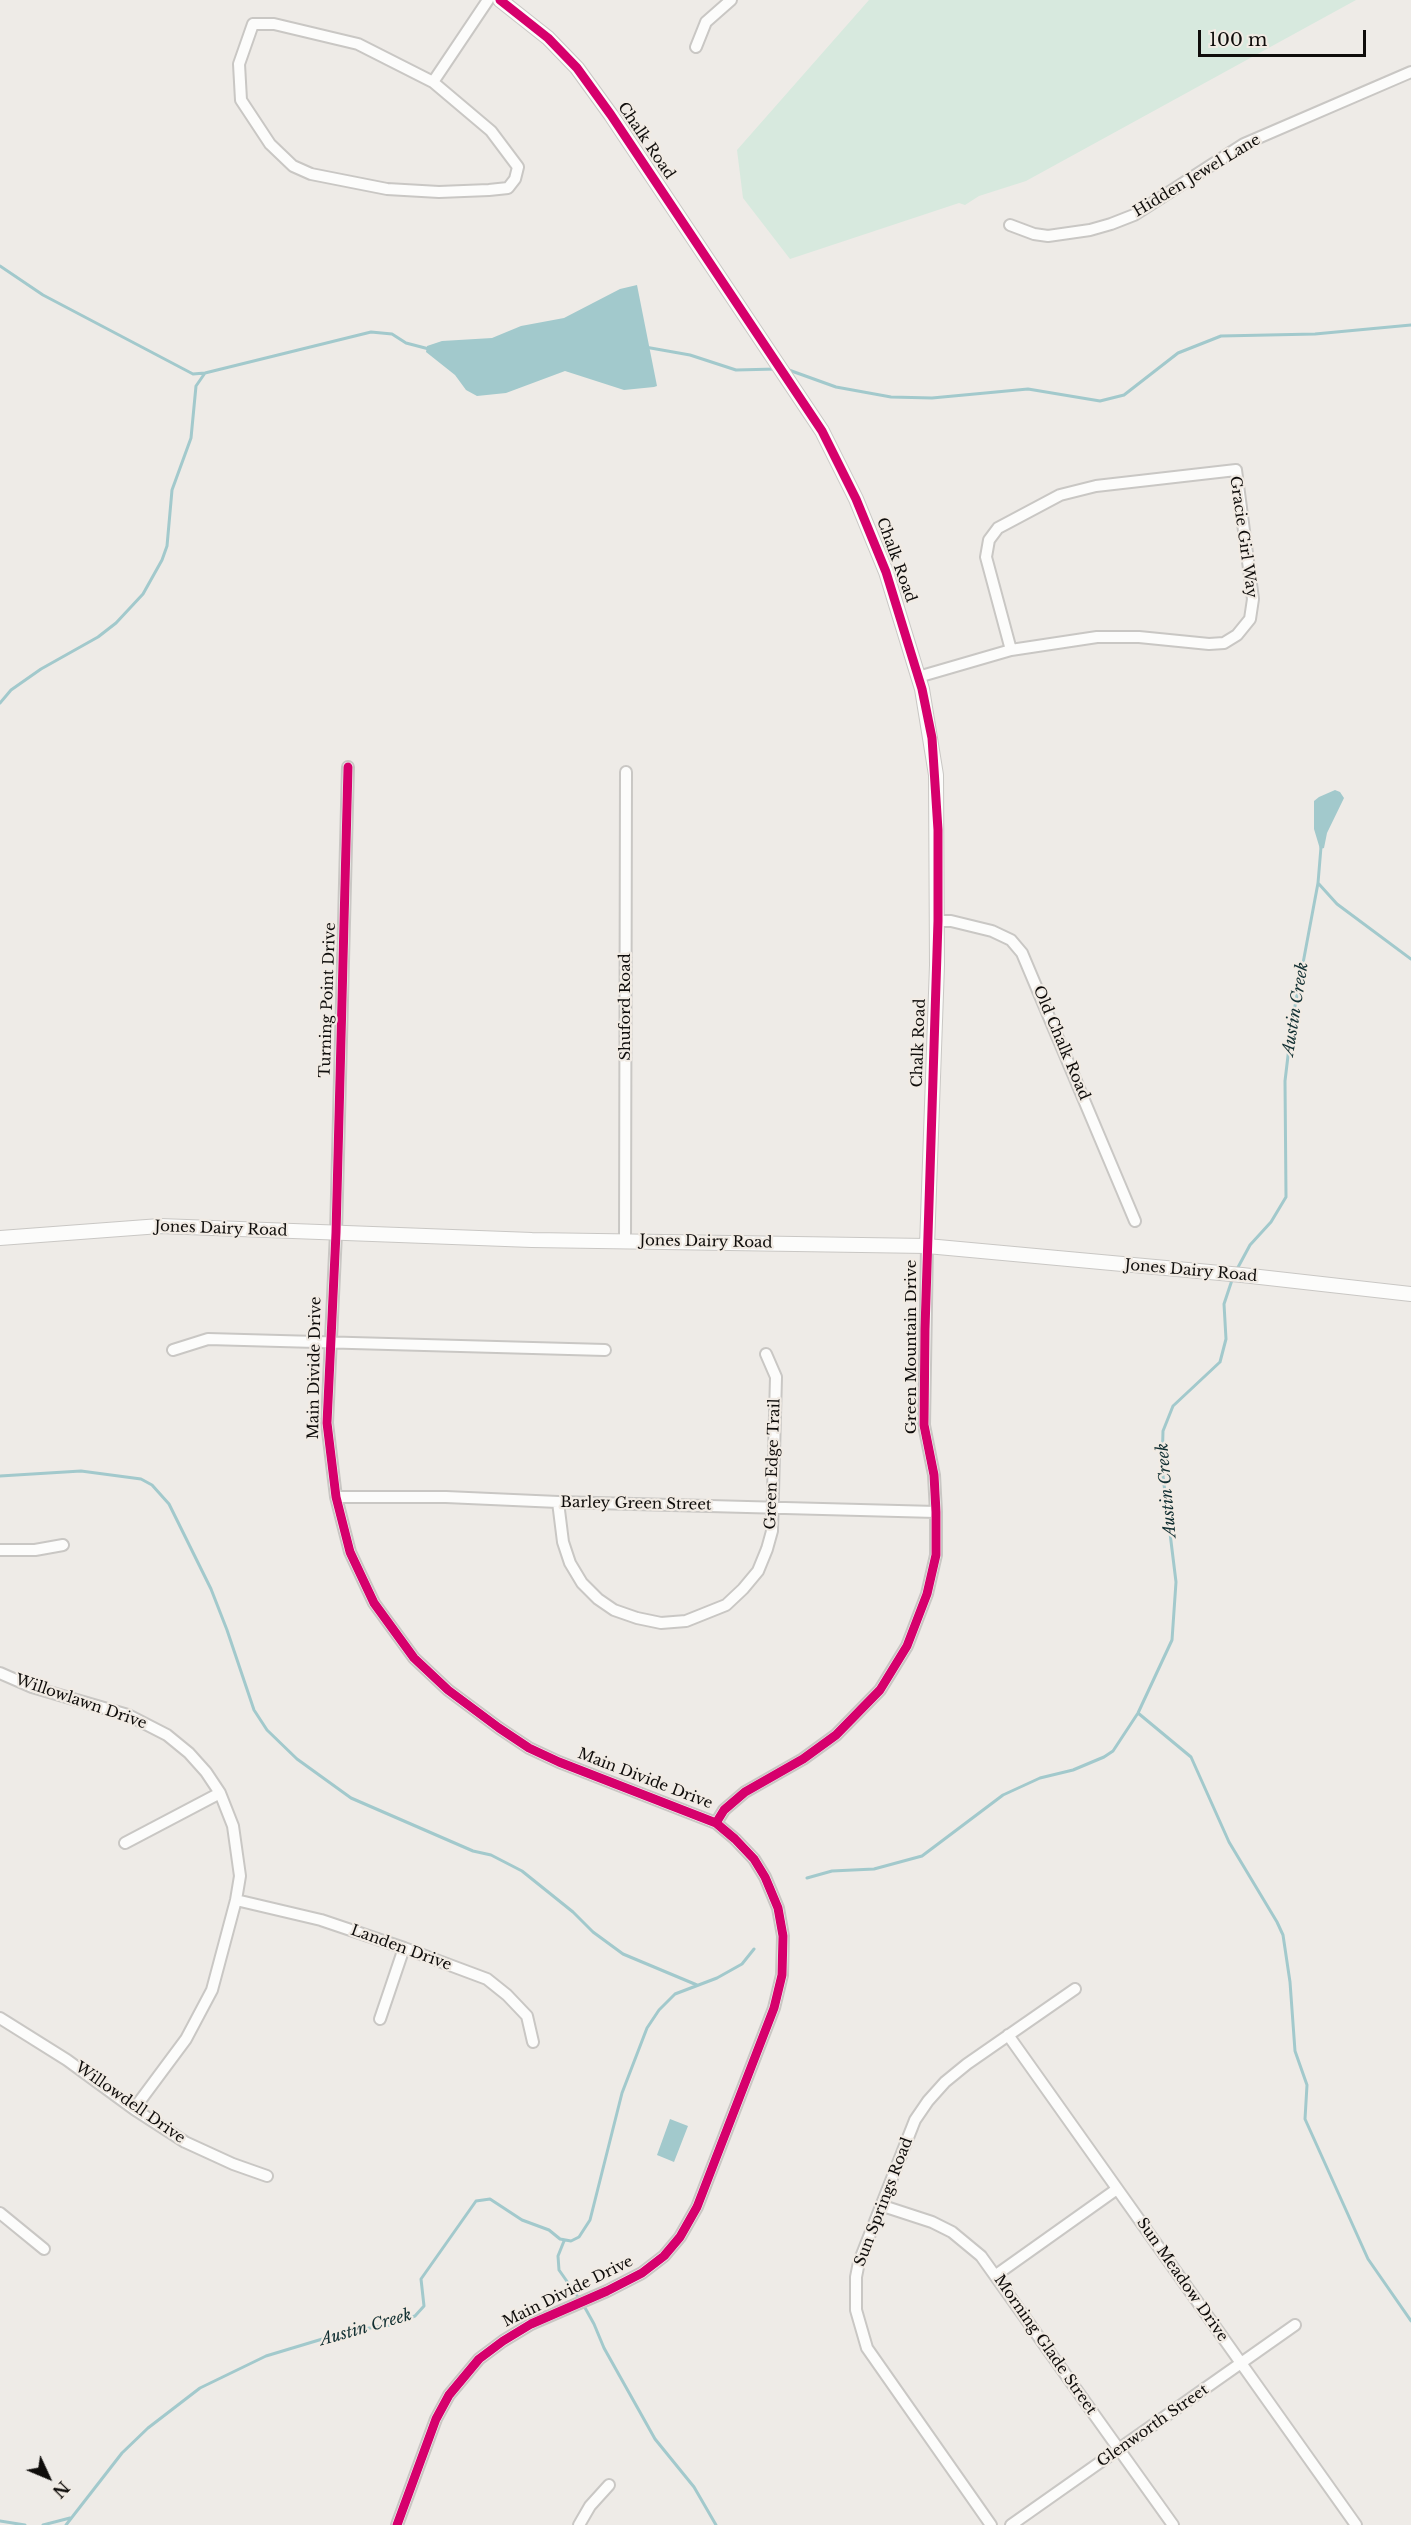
<!DOCTYPE html>
<html>
<head>
<meta charset="utf-8">
<style>
	body { margin:0 }
	#map { position:relative; width:1411px; height:2525px; overflow:hidden; background:#eeebe7; font-family:"Libre Baskerville",serif }
	canvas { display:block }
	.north { position:absolute; left:18px; top:2447px; width:60px; height:60px; -webkit-text-stroke:4px #f1ebe4; paint-order:stroke; rotate:134deg; font-size:16px; font-weight:700; line-height:24px; text-align:center; color:#0f0d0b }
	.north::after { content:''; display:block; margin:auto; width:21px; height:27px; background:#0f0d0b; clip-path:polygon(50% 0,100% 100%,50% 72%,0 100%) }
	.scale { position:absolute; left:1198px; top:30px; width:168px; height:27px; box-sizing:border-box; border:3px solid #0f0d0b; border-top:0; padding-left:8px; font-size:18px; line-height:21px; white-space:nowrap; color:#0f0d0b; -webkit-text-stroke:4px #f1ebe4; paint-order:stroke }
</style>
</head>
<body>
<div id="map">
<canvas width="1411" height="2525"></canvas>
<div class="north">N</div>
<div class="scale">100 m</div>
</div>
<script>
const c = document.querySelector('canvas').getContext('2d');
c.lineJoin = 'round';
function fillPath(path, color) {
  c.fillStyle = color;
  c.fill(path, 'evenodd');
}
function poly(rows) {
  const path = new Path2D();
  for (const r of rows) {
    path.moveTo(r[0], r[1]);
    for (let i = 2; i < r.length; i += 2) path.lineTo(r[i], r[i + 1]);
  }
  return path;
}
function stroke(path, color, width, dash) {
  c.strokeStyle = color;
  c.lineWidth = width;
  c.lineCap = dash ? 'butt' : 'round';
  c.setLineDash(dash || []);
  c.stroke(path);
}
function write(font, color, halo, rows, align = 'center') {
  c.font = font + ' "Libre Baskerville",serif';
  c.lineWidth = 4.5;
  c.setLineDash([]);
  c.textBaseline = 'middle';
  c.strokeStyle = halo;
  c.fillStyle = color;
  for (const [text, x, y, turn = 0] of rows) {
    c.save();
    c.translate(x, y);
    c.rotate((+turn || 0) * Math.PI / 180);
    c.textAlign = isNaN(turn) ? turn : align;
    if (halo) c.strokeText(text, 0, 0);
    c.fillText(text, 0, 0);
    c.restore();
  }
}
fillPath(poly([
	[869,0,1356,0,1026,181,979,196,965,205,959,203,790,259,743,198,737,150]
]), '#d7e9de');
fillPath(poly([
	[637,285,657,386,654,387,624,390,565,371,506,393,477,396,466,390,455,375,426,352,427,346,442,341,492,338,521,326,564,318,620,289],
	[1335,790,1340,792,1344,798,1327,833,1324,848,1320,849,1314,829,1314,801,1319,797],
	[670,2119,688,2126,674,2162,657,2155]
]), '#a2c9cc');
stroke(poly([
	[0,266,43,295,193,374,205,373,371,332,392,334,406,343,429,349],
	[645,347,690,355,736,370,776,369],
	[786,369,836,387,891,397,932,398,1028,389,1100,401,1124,395,1178,353,1221,336,1315,334,1411,325],
	[0,703,11,690,41,669,98,637,116,623,143,594,162,560,167,546,172,490,191,438,196,386,205,373],
	[1318,883,1337,904,1411,959],
	[1236,1271,1250,1245,1271,1222,1286,1197,1285,1081,1292,1022,1318,883,1321,847],
	[0,1476,81,1471,141,1479,152,1485,169,1504,211,1589,227,1630,254,1710,267,1730,297,1759,351,1798,473,1851,491,1855,522,1871,573,1912,593,1932,623,1954,697,1985],
	[1138,1713,1191,1757,1229,1842,1277,1922,1283,1935,1290,1982,1295,2051,1307,2085,1305,2119,1368,2259,1411,2321],
	[807,1878,832,1871,874,1869,922,1856,1003,1795,1040,1778,1073,1770,1104,1757,1113,1751,1138,1713,1172,1640,1176,1582,1162,1468,1163,1431,1173,1406,1220,1362,1226,1339,1224,1304,1233,1277],
	[564,2241,558,2256,559,2270,580,2300],
	[584,2306,594,2324,604,2348,655,2439,694,2487,716,2525],
	[0,2521,25,2525],
	[43,2525,70,2518],
	[66,2525,122,2453,148,2428,200,2388,266,2356,349,2331,390,2325,415,2316,424,2306,421,2279,476,2201,490,2199,522,2220,549,2230,560,2239,571,2241,579,2237,590,2220,622,2093,647,2028,659,2010,675,1994,717,1978,742,1964,754,1949]
]), '#a2c9cc', 3);
const minor = poly([
	[253,24,274,24,358,44,433,82,491,131,518,167,515,179,508,188,489,190,439,192,387,189,311,174,293,166,270,144,241,100,239,64,253,24],
	[696,47,706,22,731,0],
	[433,82,488,0],
	[1010,225,1034,234,1048,236,1090,230,1111,224,1134,215,1244,144,1411,72],
	[918,677,1011,650,986,557,989,540,998,528,1060,495,1096,486,1236,470,1253,599,1250,619,1237,635,1224,643,1209,644,1139,637,1097,637,1011,650],
	[348,767,336,1233,327,1423,336,1497,350,1552,374,1603,414,1658,448,1690,499,1728,529,1748,559,1762,716,1823,735,1839,754,1859,765,1877,778,1908,783,1936,782,1975,774,2008,697,2207,680,2237,664,2256,642,2273,607,2291,531,2324,503,2341,479,2359,449,2395,436,2419,397,2525],
	[938,921,951,921,992,931,1011,940,1022,953,1135,1221],
	[625,1241,626,772],
	[173,1350,208,1339,605,1350],
	[336,1497,446,1497,558,1502,936,1512],
	[558,1502,563,1542,570,1563,582,1583,598,1599,614,1610,637,1618,661,1623,686,1621,726,1605,743,1589,758,1571,767,1549,772,1531,776,1377,766,1354],
	[0,1550,35,1550,63,1545],
	[0,1673,32,1687,128,1715,167,1735,189,1753,206,1772,220,1793,233,1826,240,1876,236,1900,212,1990,186,2039,134,2109],
	[716,1823,724,1810,745,1792,803,1759,836,1735,880,1690,907,1646,927,1594,936,1555,936,1512,934,1475,924,1425,927,1246],
	[125,1843,220,1793],
	[236,1900,321,1920,404,1948,487,1979,507,1995,527,2016,533,2042],
	[0,2018,67,2060,134,2109,185,2142,233,2164,267,2176],
	[380,2019,404,1948],
	[1008,2035,1356,2525],
	[883,2206,932,2222,952,2232,981,2256,1173,2525],
	[0,2213,44,2249],
	[996,2275,1117,2189],
	[579,2525,590,2506,609,2485],
	[991,2525,867,2348,856,2310,856,2277,859,2262,915,2120,928,2101,945,2082,967,2064,1075,1989],
	[1011,2525,1295,2325]
]);
const tertiary = poly([
	[500,0,548,38,577,68,611,115,822,431,856,499,886,572,922,689,936,775,937,965,927,1246],
	[0,1238,160,1226,532,1240,927,1246,1242,1275,1411,1294]
]);
stroke(minor, '#c9c7c4', 14);
stroke(tertiary, '#c9c7c4', 16);
stroke(minor, '#fcfcfb', 10);
stroke(tertiary, '#fcfcfb', 14);
stroke(poly([
	[500,0,548,38,577,68,611,115,822,431,856,499,886,572,922,689,932,738,938,830,938,921,925,1329,924,1425,934,1475,936,1512,936,1555,927,1594,907,1646,880,1690,836,1735,803,1759,745,1792,724,1810,716,1823],
	[348,767,336,1233,327,1423,336,1497,350,1552,374,1603,414,1658,448,1690,499,1728,529,1748,559,1762,716,1823,735,1839,754,1859,765,1877,778,1908,783,1936,782,1975,774,2008,697,2207,680,2237,664,2256,642,2273,607,2291,531,2324,503,2341,479,2359,449,2395,436,2419,397,2525]
]), '#d6006c', 9);
write('15px', '#0f0d0b', '#f1ebe4', [
	["Chalk Road",646,141,56],
	["Hidden Jewel Lane",1197,176,-31],
	["Gracie Girl Way",1243,537,82],
	["Chalk Road",896,560,70],
	["Turning Point Drive",328,1000,-88],
	["Shuford Road",626,1007,-90],
	["Chalk Road",919,1043,-88],
	["Old Chalk Road",1061,1043,67],
	["Jones Dairy Road",221,1229,2],
	["Jones Dairy Road",706,1242,1],
	["Jones Dairy Road",1191,1271,5],
	["Green Mountain Drive",912,1347,-90],
	["Main Divide Drive",315,1368,-89],
	["Green Edge Trail",773,1464,-88],
	["Barley Green Street",636,1504,1],
	["Willowlawn Drive",81,1702,19],
	["Main Divide Drive",645,1779,21],
	["Landen Drive",401,1948,20],
	["Willowdell Drive",130,2103,35],
	["Sun Springs Road",884,2202,-69],
	["Sun Meadow Drive",1182,2280,55],
	["Main Divide Drive",568,2292,-26],
	["Morning Glade Street",1045,2345,55],
	["Glenworth Street",1153,2426,-35]
]);
write('italic 16px', '#112f32', '#f1ebe4', [
	["Austin Creek",1296,1009,-81],
	["Austin Creek",1167,1490,-95],
	["Austin Creek",366,2328,-16]
]);
</script>
</body>
</html>
